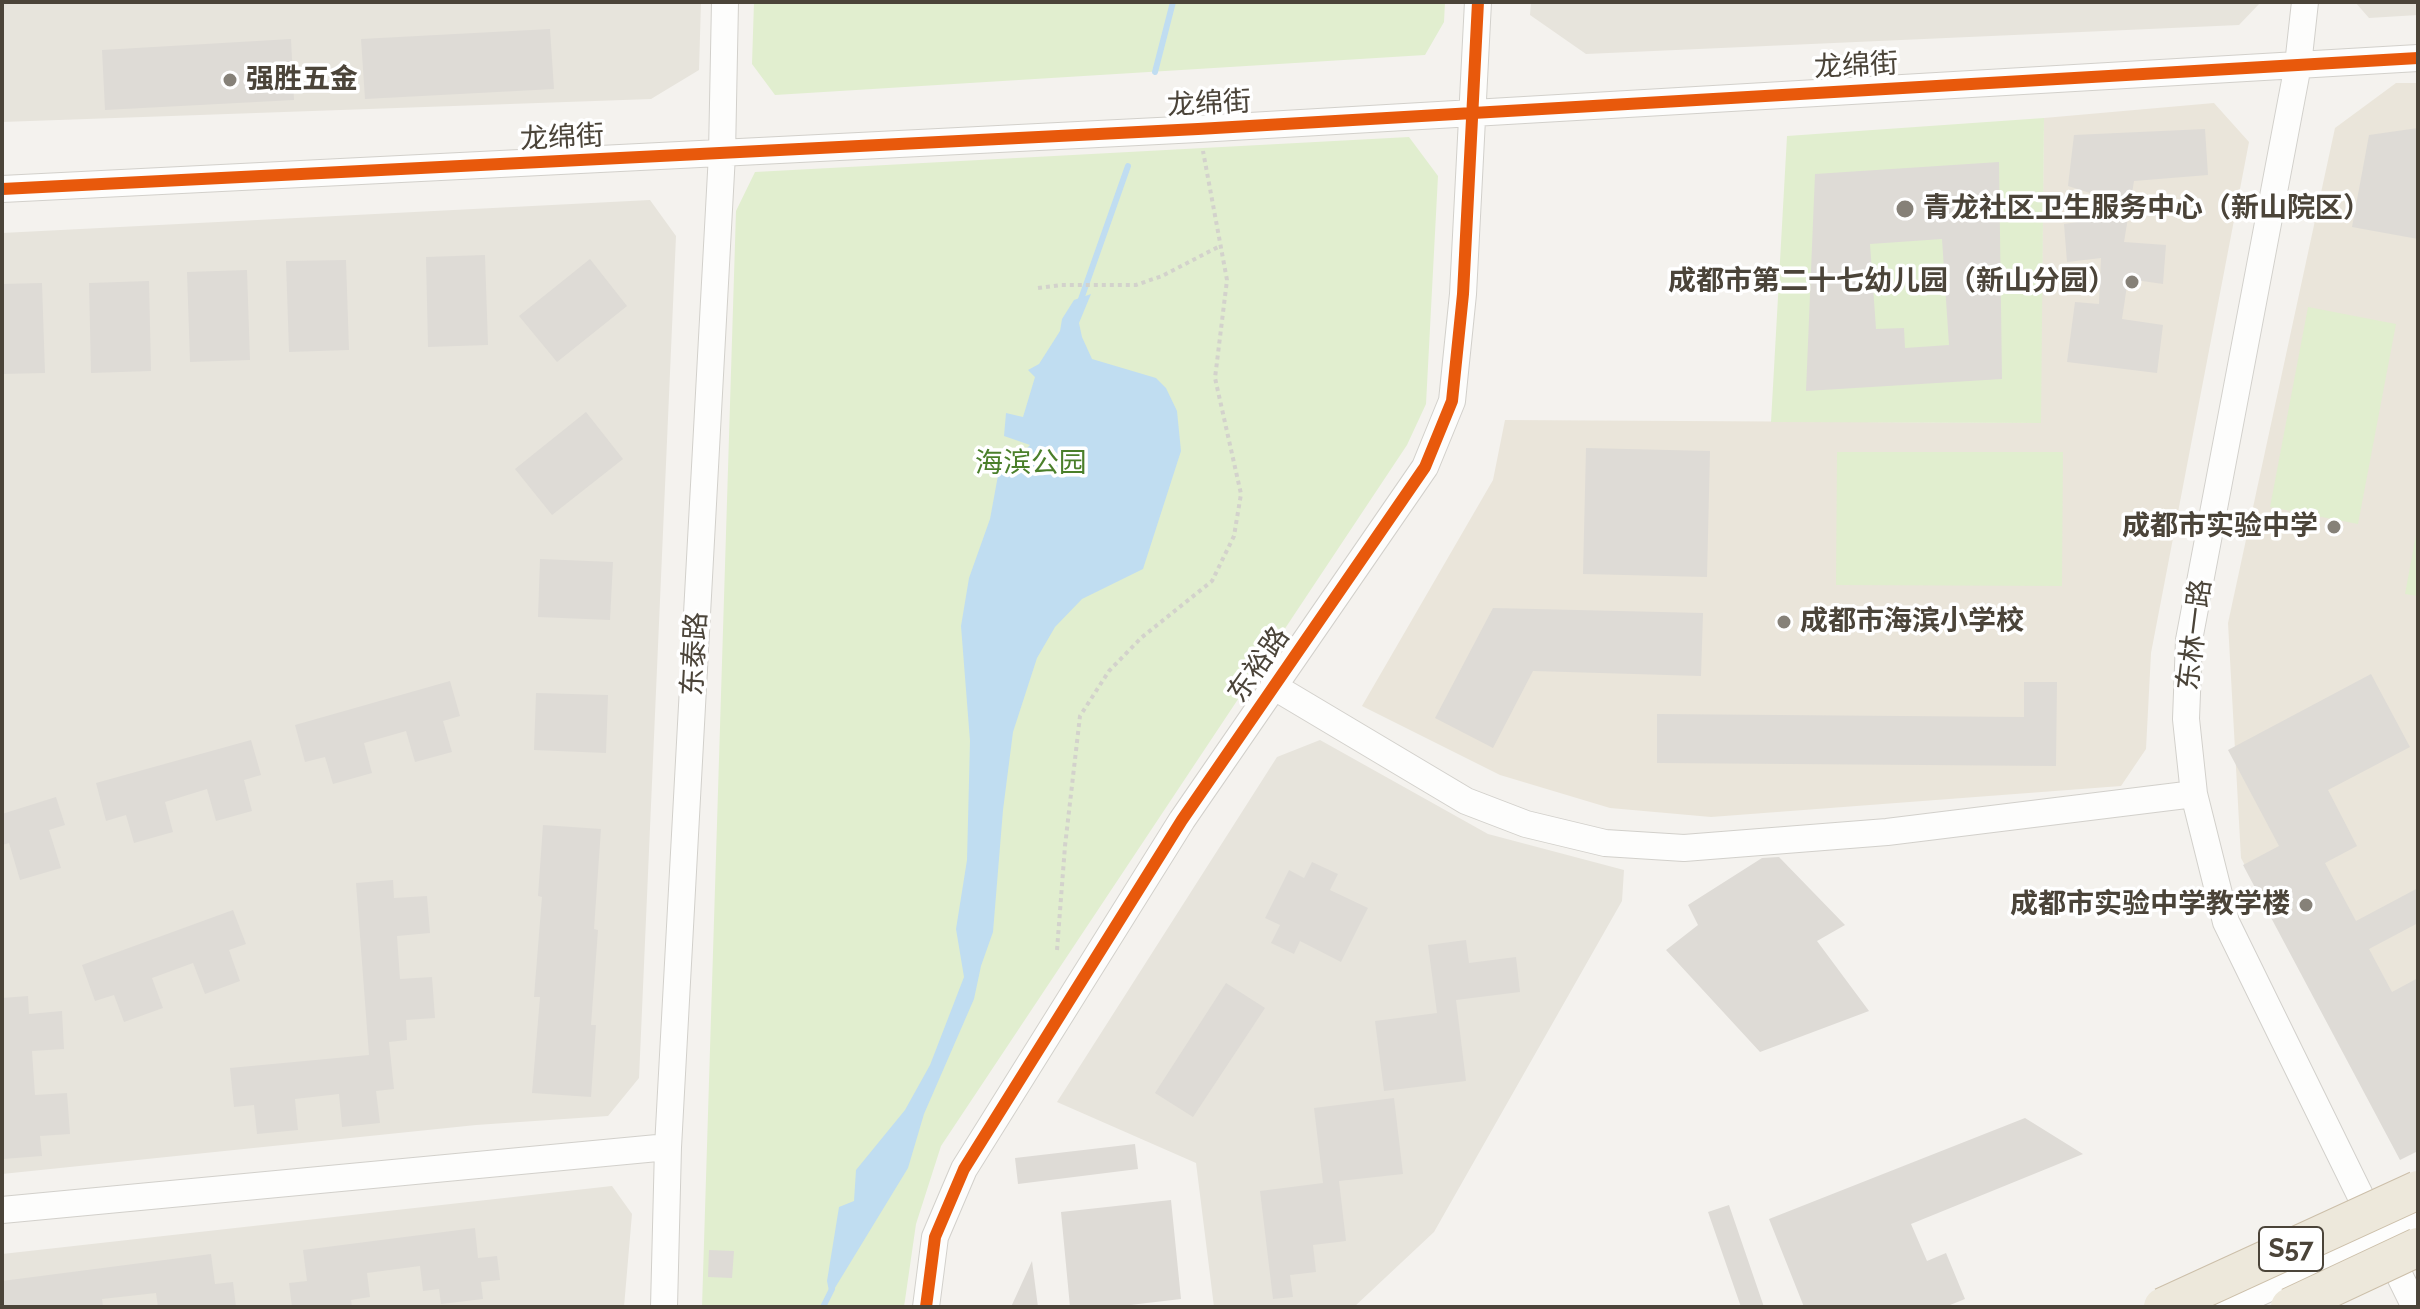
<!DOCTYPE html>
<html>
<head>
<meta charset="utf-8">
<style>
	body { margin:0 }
	#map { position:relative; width:2420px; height:1309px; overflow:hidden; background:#f4f2ee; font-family:Raleway,sans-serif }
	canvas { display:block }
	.frame { position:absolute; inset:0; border:4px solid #4b4439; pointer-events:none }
</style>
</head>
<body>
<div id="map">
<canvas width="2420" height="1309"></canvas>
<div class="frame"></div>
</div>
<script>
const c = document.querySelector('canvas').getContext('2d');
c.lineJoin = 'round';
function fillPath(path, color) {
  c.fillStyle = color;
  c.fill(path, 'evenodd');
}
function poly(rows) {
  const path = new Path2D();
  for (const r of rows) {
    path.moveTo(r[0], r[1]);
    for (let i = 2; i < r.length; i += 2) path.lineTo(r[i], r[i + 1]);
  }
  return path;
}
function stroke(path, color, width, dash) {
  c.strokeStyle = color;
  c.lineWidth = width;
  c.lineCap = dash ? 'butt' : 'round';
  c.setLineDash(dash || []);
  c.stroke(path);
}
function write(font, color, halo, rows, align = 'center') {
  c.font = font + ' Raleway,"Noto Sans SC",sans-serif';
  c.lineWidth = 7;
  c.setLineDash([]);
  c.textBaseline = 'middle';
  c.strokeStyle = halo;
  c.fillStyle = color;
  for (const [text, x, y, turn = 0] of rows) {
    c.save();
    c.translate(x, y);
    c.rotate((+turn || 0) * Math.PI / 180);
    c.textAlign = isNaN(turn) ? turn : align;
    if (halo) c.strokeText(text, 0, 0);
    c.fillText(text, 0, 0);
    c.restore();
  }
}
fillPath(poly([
	[2,2,701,2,699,70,651,99,2,122],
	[1531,2,2261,2,2239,25,1586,54,1530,15],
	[2355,2,2418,2,2418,15,2369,18],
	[650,200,676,236,639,1078,608,1116,476,1125,2,1174,2,233],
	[1320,740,1488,834,1624,870,1622,901,1434,1232,1354,1307,1214,1307,1196,1163,1057,1102,1277,757],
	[612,1186,632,1214,624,1307,2,1307,2,1254]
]), '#e7e4dc');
fillPath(poly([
	[2396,83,2418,83,2418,1132,2382,1125,2241,858,2228,623,2335,128],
	[2214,103,2249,142,2151,653,2146,749,2121,786,1711,817,1610,808,1500,775,1362,706,1493,480,1505,420,2040,423,2044,118]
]), '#eae5da');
fillPath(poly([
	[754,2,1445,2,1444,22,1425,55,775,95,752,64],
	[2044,118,2041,423,1771,422,1787,136],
	[1409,137,1438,176,1426,404,1407,445,941,1146,916,1224,904,1307,702,1307,736,211,755,172],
	[2308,307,2396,324,2358,524,2270,507],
	[1837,452,2063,452,2062,586,1836,585],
	[2418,524,2418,596,2405,594]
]), '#e1eecf');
fillPath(poly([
	[1091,294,1079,323,1082,337,1092,359,1156,378,1166,388,1177,411,1181,451,1143,569,1082,599,1055,627,1037,658,1013,732,1003,810,993,932,981,966,974,999,924,1114,908,1168,830,1296,827,1281,839,1207,854,1201,856,1170,905,1110,930,1065,964,977,956,929,967,860,970,741,961,626,969,578,990,519,1001,459,1020,455,1030,445,1004,436,1006,413,1023,417,1035,377,1028,370,1039,364,1060,331,1062,319,1074,300]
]), '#c0ddf1');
stroke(poly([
	[1155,72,1173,2],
	[1080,302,1128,166],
	[823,1307,832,1289]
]), '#c0ddf1', 6);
fillPath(poly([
	[550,29,554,89,365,99,361,39],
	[291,39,294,100,105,110,102,50],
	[2418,128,2418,239,2352,227,2369,135],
	[2205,129,2208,175,2134,181,2124,242,2166,245,2163,284,2128,279,2122,319,2163,325,2157,373,2067,362,2075,302,2099,304,2101,258,2067,262,2064,224,2097,219,2090,193,2068,186,2074,135],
	[1999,162,2002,379,1806,391,1815,174],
	[1942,239,1949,345,1905,348,1904,328,1876,329,1870,244],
	[485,255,488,345,428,347,426,257],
	[590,259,627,306,557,362,519,316],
	[346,260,349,350,289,352,286,261],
	[247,270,250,360,190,362,187,272],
	[149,281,151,371,91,373,89,283],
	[42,283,45,373,2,374,2,284],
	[586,412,623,459,552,515,515,469],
	[1586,448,1710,451,1707,577,1583,574],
	[540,559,613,562,610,620,538,617],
	[1493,608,1703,613,1701,676,1533,671,1493,748,1435,718],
	[2371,674,2410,747,2328,790,2357,846,2325,863,2356,921,2418,888,2418,923,2369,949,2392,992,2418,978,2418,1151,2400,1160,2243,865,2279,846,2228,750],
	[450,681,460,716,443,721,452,752,415,762,406,731,364,743,372,773,333,784,325,757,305,762,295,725],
	[2024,682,2057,682,2056,766,1657,763,1657,714,2024,717],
	[536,693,608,695,606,753,534,750],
	[251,740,261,775,244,780,252,811,216,821,207,789,165,802,173,832,134,843,126,815,106,821,96,783],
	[56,797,65,825,49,830,61,868,20,880,9,843,2,845,2,814],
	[543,825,601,829,594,929,598,930,591,1025,596,1025,591,1097,532,1093,540,997,534,997,542,897,538,896],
	[1779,857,1845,925,1817,941,1869,1011,1760,1052,1666,950,1698,925,1688,905,1762,858],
	[1312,862,1338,874,1330,890,1368,908,1341,962,1300,941,1294,954,1271,943,1280,925,1265,918,1289,870,1304,878],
	[393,880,394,898,427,896,430,933,397,936,400,979,432,977,435,1018,406,1020,407,1040,389,1042,394,1089,376,1091,380,1123,342,1127,339,1094,295,1099,298,1130,257,1134,254,1105,234,1107,230,1068,369,1055,356,883],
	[233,910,246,944,229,950,240,981,205,994,193,963,152,978,163,1008,124,1022,114,995,95,1001,82,965],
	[1466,940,1469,963,1516,957,1520,992,1456,1000,1466,1081,1384,1091,1375,1021,1437,1013,1428,945],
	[1226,983,1265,1008,1193,1117,1155,1093],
	[28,996,29,1014,62,1011,64,1049,32,1051,35,1095,67,1093,70,1134,40,1136,42,1156,3,1159,2,998],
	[1394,1098,1403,1174,1339,1181,1346,1241,1313,1245,1316,1272,1290,1275,1293,1297,1273,1299,1260,1191,1323,1183,1314,1108],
	[2025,1118,2083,1154,1911,1224,1927,1261,1946,1253,1965,1299,1945,1307,1804,1307,1769,1219],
	[1135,1144,1138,1169,1018,1184,1015,1158],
	[1171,1200,1181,1299,1113,1307,1070,1307,1061,1212],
	[1729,1205,1764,1307,1741,1307,1708,1212],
	[475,1228,478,1258,497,1256,500,1280,481,1282,483,1299,441,1304,439,1289,423,1291,420,1266,367,1273,370,1297,351,1300,352,1307,292,1307,289,1283,307,1281,303,1250],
	[709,1250,734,1251,732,1278,708,1277],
	[211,1254,215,1284,233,1282,236,1307,158,1307,156,1293,102,1299,103,1307,2,1307,2,1281],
	[1032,1261,1038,1307,1011,1307]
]), '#dedbd6');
const minor = poly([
	[2305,2,2298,65,2189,640,2186,719,2194,794,2226,922,2415,1307],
	[2,189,1198,129,2418,58],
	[1273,686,1466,801,1526,824,1605,843,1684,848,1887,832,2194,794],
	[2,1210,668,1147],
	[664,1307,668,1147,722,154,725,2],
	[926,1307,935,1237,964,1169,1182,820,1425,467,1452,401,1463,294,1478,2],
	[2228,1307,2418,1220]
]);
stroke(minor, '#d2d0cb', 28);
stroke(poly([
	[1038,288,1061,285,1136,285,1162,276,1220,246],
	[1057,950,1065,846,1080,716,1109,671,1141,638,1212,581,1234,536,1241,494,1215,378,1227,280,1203,151]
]), '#d3d2cc', 4, [4, 4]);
stroke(minor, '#fdfdfc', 26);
const highwayBridge = poly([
	[2163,1307,2418,1190],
	[2290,1307,2418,1247]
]);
stroke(highwayBridge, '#ccbfa9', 40, []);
stroke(highwayBridge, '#ede8db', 38);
stroke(poly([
	[2,189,1198,129,2418,58],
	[926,1307,935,1237,964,1169,1182,820,1425,467,1452,401,1463,294,1478,2]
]), '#e8590c', 12);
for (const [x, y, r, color] of [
	[230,80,8,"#868178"],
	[1905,209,10,"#868178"],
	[2132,282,8,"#868178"],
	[2334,527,8,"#868178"],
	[1784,622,8,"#868178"],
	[2306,905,8,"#868178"]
]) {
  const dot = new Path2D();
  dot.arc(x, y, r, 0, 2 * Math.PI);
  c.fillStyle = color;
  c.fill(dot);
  stroke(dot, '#fff', 3);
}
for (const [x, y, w] of [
	[2291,1249,64]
]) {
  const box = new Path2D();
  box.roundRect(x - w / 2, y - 22, w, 44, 6);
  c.fillStyle = '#fff';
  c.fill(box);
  stroke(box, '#4b4439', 2);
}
write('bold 26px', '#4b4439', null, [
	["S57",2291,1249]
]);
write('28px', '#4b4439', '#fff', [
	["龙绵街",1856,66,-3],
	["龙绵街",1209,104,-3],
	["龙绵街",562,138,-3],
	["东林一路",2195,635,-83],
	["东泰路",695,654,-87],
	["东裕路",1259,665,-55]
]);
write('bold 28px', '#4b4439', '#fff', [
	["强胜五金",246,80],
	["青龙社区卫生服务中心（新山院区）",1923,209],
	["成都市第二十七幼儿园（新山分园）",2116,282,"right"],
	["成都市实验中学",2318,527,"right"],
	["成都市海滨小学校",1800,622],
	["成都市实验中学教学楼",2290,905,"right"]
], 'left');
write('28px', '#4a7f2a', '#fff', [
	["海滨公园",1031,464]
]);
</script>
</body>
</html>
